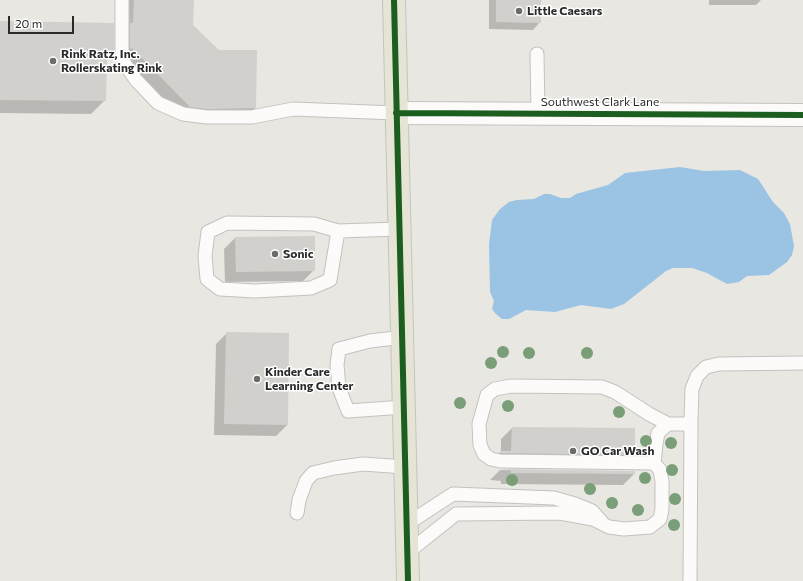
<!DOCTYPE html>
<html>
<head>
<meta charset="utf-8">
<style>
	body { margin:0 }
	#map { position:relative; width:803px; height:581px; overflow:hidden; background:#e8e7e1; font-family:Commissioner,sans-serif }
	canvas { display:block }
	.scale { position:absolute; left:8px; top:16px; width:66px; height:18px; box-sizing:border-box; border:2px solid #2a2a2a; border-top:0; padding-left:5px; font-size:12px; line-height:14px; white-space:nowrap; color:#2a2a2a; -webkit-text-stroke:3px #fff; paint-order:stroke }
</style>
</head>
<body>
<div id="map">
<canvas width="803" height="581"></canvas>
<div class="scale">20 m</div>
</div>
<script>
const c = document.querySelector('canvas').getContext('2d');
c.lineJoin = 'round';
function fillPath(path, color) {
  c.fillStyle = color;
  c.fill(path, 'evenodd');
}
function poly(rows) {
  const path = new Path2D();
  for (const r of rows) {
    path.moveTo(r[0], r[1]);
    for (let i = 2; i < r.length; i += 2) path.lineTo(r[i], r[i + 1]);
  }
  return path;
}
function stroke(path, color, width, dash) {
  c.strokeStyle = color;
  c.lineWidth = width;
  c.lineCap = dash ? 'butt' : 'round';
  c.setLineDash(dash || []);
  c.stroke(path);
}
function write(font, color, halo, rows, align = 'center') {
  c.font = font + ' Commissioner,sans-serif';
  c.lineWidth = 3;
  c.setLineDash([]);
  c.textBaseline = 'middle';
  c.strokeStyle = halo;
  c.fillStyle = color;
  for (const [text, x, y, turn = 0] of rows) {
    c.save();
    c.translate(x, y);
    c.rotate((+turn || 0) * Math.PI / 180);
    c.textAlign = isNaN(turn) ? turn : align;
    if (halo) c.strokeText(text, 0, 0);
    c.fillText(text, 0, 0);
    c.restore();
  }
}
fillPath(poly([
	[680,167,704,171,740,170,758,179,773,202,784,213,790,224,794,246,792,255,787,262,769,275,747,276,739,282,727,284,707,273,692,268,673,268,666,271,624,304,611,309,581,305,555,312,526,310,509,319,502,319,496,314,492,309,494,301,490,292,489,244,492,220,500,209,509,202,517,200,534,199,544,194,550,194,561,198,570,198,576,194,608,185,625,173]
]), '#9ac3e4');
fillPath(poly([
	[123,0,193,0,192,25,255,108,244,119,179,117,121,58],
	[489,0,540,0,540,22,533,30,489,29],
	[709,0,761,0,756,5,709,5],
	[0,22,113,54,106,61,105,100,91,114,0,113],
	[235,238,314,270,303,281,225,282,224,249],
	[227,333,287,425,276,436,214,435,216,344],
	[512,428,634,454,623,465,489,463,501,451,501,439],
	[500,470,634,472,634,474,623,485,501,484,501,481,490,480]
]), '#0003');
fillPath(poly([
	[134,0,194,0,193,25,219,50,257,50,256,108,208,109,190,107,132,48,130,49,130,23,133,23],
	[496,0,541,0,541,23,496,22],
	[0,21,114,23,114,55,107,57,106,101,0,100],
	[315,236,315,271,236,272,235,237],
	[226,332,289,333,288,425,224,424],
	[512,427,635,428,635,455,500,453,500,451,511,451],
	[500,469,635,471,635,474,511,473,511,470]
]), '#d1d0cc');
const service = poly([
	[122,0,122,60,136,80,158,103,183,114,207,117,252,117,293,109,396,113],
	[537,54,538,113],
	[338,231,330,280,311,288,255,291,220,289,207,279,205,256,208,232,227,223,314,224,338,231,399,229],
	[403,337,370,341,339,349,337,365,339,388,348,411,404,407],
	[654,463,500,461,491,459,484,454,480,445,479,424,487,395,495,389,511,386,602,387,615,392,649,414,668,424,691,424],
	[297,513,299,500,306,481,313,473,334,468,363,464,405,467],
	[407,524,453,494,554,498,575,504,592,511,601,521],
	[407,553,456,514,560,513,593,519,609,527,624,529,650,527,660,519,662,509,662,481,660,470,654,463,656,444,658,433,668,424],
	[690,581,691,418,692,389,697,376,706,367,719,364,803,363]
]);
const minor = poly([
	[396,113,803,115]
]);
const primary = poly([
	[394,0,408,581]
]);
stroke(service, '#c2c2c1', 15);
stroke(minor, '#c2c2c1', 24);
stroke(primary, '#c4c4c2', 24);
stroke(service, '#fcfbfa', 13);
stroke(minor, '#fcfbfa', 22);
stroke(primary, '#e5e4d5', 22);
stroke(poly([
	[394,0,408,581],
	[396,113,803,115]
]), '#1b5e20', 6);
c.fillStyle = '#7a9e77';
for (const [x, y] of [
	[503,352],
	[529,353],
	[587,353],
	[491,363],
	[460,403],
	[508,406],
	[619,412],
	[646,441],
	[671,443],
	[672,470],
	[645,478],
	[512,480],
	[590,489],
	[675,499],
	[612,503],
	[638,510],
	[674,525]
]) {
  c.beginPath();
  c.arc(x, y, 6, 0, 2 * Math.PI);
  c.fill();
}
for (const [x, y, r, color] of [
	[519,11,4,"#6c6c6a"],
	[53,61,4,"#6c6c6a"],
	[275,254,4,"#6c6c6a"],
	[257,379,4,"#6c6c6a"],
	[573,451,4,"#6c6c6a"]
]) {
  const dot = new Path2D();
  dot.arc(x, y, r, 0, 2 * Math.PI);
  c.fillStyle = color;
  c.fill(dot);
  stroke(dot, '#fff', 1.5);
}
write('bold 12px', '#2a2a2a', '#fff', [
	["Little Caesars",527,11],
	["Rink Ratz, Inc.",61,54],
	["Rollerskating Rink",61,68],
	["Sonic",283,254],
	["Kinder Care",265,372],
	["Learning Center",265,386],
	["GO Car Wash",581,451]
], 'left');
write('12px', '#2a2a2a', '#fff', [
	["Southwest Clark Lane",600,102]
]);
</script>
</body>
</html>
